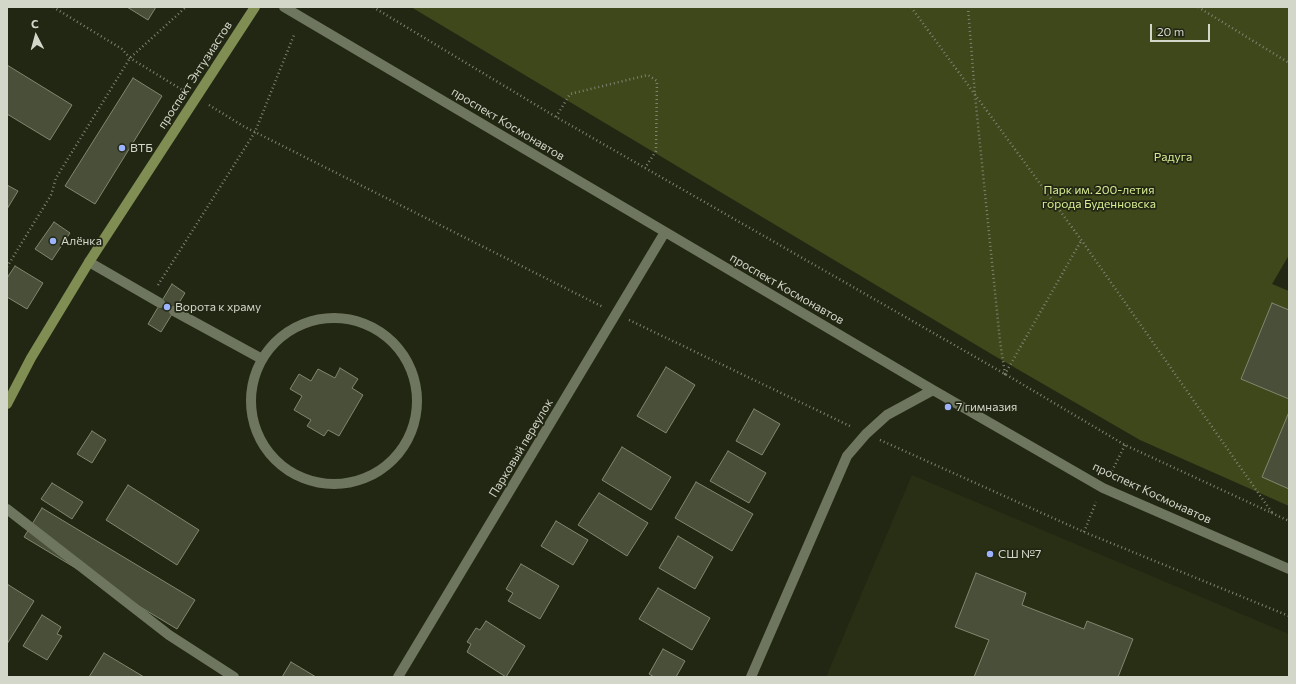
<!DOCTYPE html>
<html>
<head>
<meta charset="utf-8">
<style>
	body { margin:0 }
	#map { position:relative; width:1296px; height:684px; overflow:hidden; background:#222713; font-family:Commissioner,sans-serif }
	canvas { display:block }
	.frame { position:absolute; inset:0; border:8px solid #d3d7ca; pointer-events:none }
	.north { position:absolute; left:16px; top:16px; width:40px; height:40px; -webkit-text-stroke:3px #222713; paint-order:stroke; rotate:354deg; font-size:11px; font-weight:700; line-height:16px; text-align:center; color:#d3d7ca }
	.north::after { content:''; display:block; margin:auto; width:14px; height:18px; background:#d3d7ca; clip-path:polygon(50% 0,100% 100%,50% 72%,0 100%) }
	.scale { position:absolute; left:1150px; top:24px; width:60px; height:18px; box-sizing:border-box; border:2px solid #d3d7ca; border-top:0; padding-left:5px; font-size:12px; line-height:14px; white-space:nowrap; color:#d3d7ca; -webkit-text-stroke:3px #222713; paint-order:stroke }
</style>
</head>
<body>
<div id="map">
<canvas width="1296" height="684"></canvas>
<div class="frame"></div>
<div class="north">С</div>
<div class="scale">20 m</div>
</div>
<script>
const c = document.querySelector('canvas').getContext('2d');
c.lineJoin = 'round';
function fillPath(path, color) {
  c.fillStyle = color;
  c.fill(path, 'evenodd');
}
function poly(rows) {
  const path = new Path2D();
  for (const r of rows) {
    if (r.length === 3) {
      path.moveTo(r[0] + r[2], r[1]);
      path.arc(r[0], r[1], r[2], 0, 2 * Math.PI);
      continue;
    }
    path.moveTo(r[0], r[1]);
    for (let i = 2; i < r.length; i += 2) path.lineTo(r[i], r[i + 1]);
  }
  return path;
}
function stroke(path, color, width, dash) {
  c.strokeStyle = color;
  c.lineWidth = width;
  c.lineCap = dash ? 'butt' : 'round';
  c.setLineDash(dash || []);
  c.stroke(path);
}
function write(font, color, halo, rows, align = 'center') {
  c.font = font + ' Commissioner,sans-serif';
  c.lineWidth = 3.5;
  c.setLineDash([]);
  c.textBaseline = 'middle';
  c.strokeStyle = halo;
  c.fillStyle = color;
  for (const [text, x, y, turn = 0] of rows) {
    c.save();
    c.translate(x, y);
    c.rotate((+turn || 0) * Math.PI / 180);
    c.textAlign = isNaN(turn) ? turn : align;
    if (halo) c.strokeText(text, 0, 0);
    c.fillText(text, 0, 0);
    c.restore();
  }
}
fillPath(poly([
	[912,475,1289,634,1289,677,826,677]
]), '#292f14');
fillPath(poly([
	[411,7,1289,7,1289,255,1272,284,1289,291,1289,506,1140,440,993,355]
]), '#3e481b');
const building = poly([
	[127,7,156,7,148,20,127,7],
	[7,65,72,105,50,140,7,114,7,65],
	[133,78,162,96,95,204,65,186,133,78],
	[7,185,18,191,7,209,7,185],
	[54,222,70,233,52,260,35,249,54,222],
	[15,266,43,283,27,309,7,297,7,278,15,266],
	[172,284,185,293,161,332,148,324,172,284],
	[1272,303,1289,310,1289,399,1241,379,1272,303],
	[666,367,695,385,666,433,637,416,666,367],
	[340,368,358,379,352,388,363,395,339,436,328,430,324,436,307,426,311,420,294,410,302,396,290,389,299,374,311,381,318,369,335,378,340,368],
	[754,409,780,424,762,455,736,441,754,409],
	[1289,412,1289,489,1262,477,1289,412],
	[92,431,106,440,92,463,77,454,92,431],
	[622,447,671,477,651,510,602,480,622,447],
	[728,451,766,473,749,503,710,481,728,451],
	[696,482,753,514,732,551,675,518,696,482],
	[52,483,83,502,72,519,41,499,52,483],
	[128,485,199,530,177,565,106,520,128,485],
	[599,493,648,523,627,556,578,525,599,493],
	[42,508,195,600,177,629,24,537,42,508],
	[556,521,588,540,573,565,541,546,556,521],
	[678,536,713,557,695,589,659,568,678,536],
	[521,564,559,586,540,619,508,601,513,593,506,589,521,564],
	[976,573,1026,593,1022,605,1084,629,1087,621,1133,639,1118,677,974,677,989,640,955,627,976,573],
	[7,584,34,601,7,644,7,584],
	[658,588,710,618,692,650,639,619,658,588],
	[42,615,61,627,57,634,62,636,47,660,23,646,42,615],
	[486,621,525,646,506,677,467,652,471,644,467,642,476,628,480,630,486,621],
	[663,649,685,661,676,677,654,677,649,674,663,649],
	[104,653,144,677,89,677,104,653],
	[291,662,316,677,282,677,291,662]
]);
fillPath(building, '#494f39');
stroke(building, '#80876f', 1);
stroke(poly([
	[160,303,174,311]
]), '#3d412e', 10, [10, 5]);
stroke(poly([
	[53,7,122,49,130,58,184,91],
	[373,7,556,117,1005,374,1125,445,1289,521],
	[911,7,1082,241,1273,514],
	[968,7,975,95,1000,341,1005,374,1081,241],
	[1198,7,1289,63],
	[209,105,243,126,603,307],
	[556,117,570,94,648,75,657,81,656,151,645,168],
	[7,267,51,195,56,178,130,58,186,7],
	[158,285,255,132,294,35],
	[629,320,852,427],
	[880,440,1084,532,1289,616],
	[1112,471,1125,445],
	[1084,532,1096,502]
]), '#7f8373', 2.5, [1, 3]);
stroke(poly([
	[284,7,933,390,1103,488,1289,569],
	[89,262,160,303],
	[174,311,262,359],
	[334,401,83],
	[7,509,169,635,234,677],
	[398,677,665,232],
	[751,677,847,456,866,434,887,415,933,390]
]), '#6f765f', 10);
stroke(poly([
	[7,404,31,358,89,262,255,7]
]), '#808e54', 10);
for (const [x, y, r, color] of [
	[122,148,4,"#9cb4fd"],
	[53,241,4,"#9cb4fd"],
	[167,307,4,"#9cb4fd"],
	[948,407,4,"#9cb4fd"],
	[990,554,4,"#9cb4fd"]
]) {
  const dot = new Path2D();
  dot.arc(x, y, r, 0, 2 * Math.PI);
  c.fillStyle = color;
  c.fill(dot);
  stroke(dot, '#222713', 1.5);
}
write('12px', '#d3d7ca', '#222713', [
	["проспект Энтузиастов",195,75,-57],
	["проспект Космонавтов",508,124,31],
	["проспект Космонавтов",787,289,30],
	["Парковый переулок",521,448,-59],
	["проспект Космонавтов",1152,493,25]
]);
write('12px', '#d3d7ca', '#222713', [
	["ВТБ",130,148],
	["Алёнка",61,241],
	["Ворота к храму",175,307],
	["7 гимназия",956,407],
	["СШ №7",998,554]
], 'left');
write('12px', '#d7ec94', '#222713', [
	["Радуга",1173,157],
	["Парк им. 200-летия",1099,190],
	["города Буденновска",1099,204]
]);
</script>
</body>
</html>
